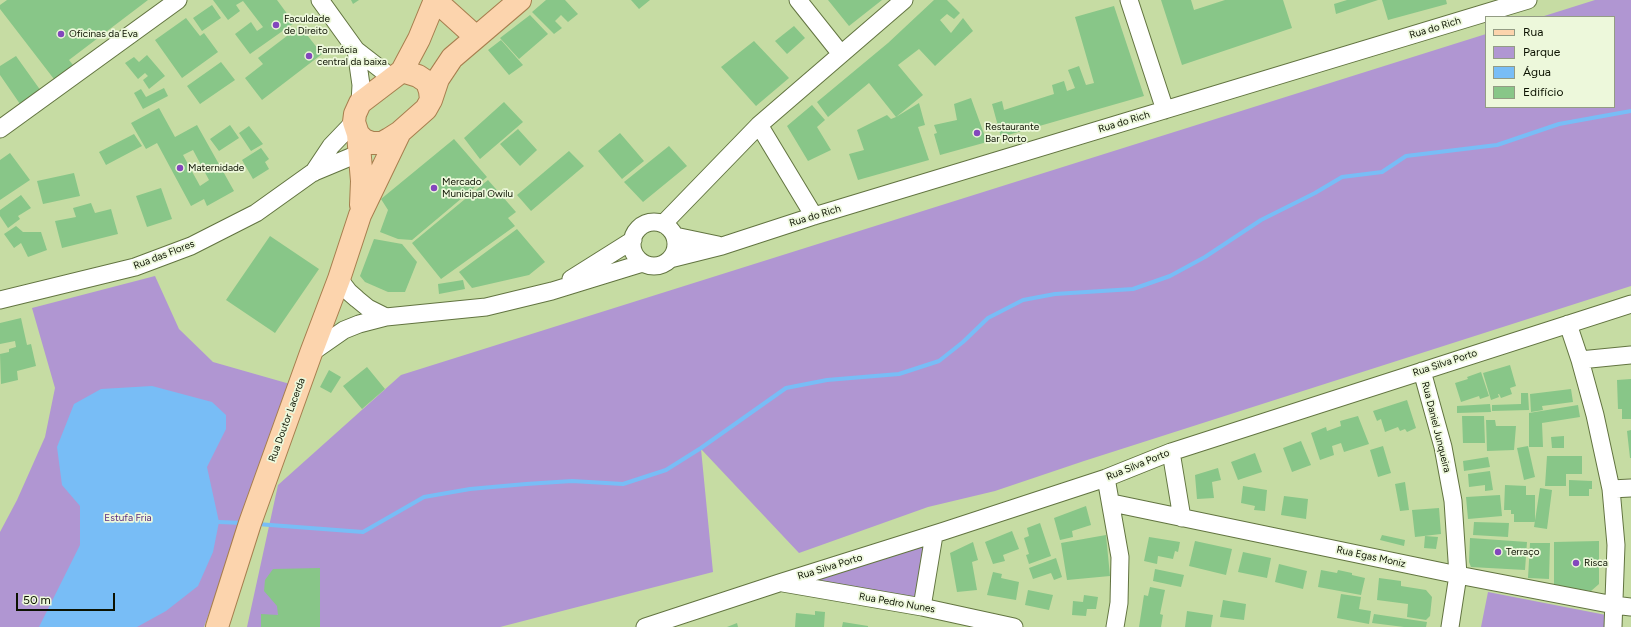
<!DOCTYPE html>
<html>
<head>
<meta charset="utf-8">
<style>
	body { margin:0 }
	#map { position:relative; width:1631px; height:627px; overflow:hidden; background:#c6dca3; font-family:Figtree,sans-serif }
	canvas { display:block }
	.legend { position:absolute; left:1485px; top:16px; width:130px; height:92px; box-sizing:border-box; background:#edf8db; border:1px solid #939c84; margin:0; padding:5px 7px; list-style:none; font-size:12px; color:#0c1201 }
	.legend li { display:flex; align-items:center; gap:8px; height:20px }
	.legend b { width:20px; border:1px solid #939c84 }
	.scale { position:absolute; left:16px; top:593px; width:99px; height:18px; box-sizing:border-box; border:2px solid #0c1201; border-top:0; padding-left:5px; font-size:12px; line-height:14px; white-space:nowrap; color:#0c1201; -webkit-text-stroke:3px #edf8db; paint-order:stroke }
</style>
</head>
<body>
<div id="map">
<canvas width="1631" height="627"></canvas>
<ul class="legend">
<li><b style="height:5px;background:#fcd4ad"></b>Rua</li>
<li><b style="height:11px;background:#b096d2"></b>Parque</li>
<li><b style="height:11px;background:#78bdf6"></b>Água</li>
<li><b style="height:11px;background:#88c688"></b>Edifício</li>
</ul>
<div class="scale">50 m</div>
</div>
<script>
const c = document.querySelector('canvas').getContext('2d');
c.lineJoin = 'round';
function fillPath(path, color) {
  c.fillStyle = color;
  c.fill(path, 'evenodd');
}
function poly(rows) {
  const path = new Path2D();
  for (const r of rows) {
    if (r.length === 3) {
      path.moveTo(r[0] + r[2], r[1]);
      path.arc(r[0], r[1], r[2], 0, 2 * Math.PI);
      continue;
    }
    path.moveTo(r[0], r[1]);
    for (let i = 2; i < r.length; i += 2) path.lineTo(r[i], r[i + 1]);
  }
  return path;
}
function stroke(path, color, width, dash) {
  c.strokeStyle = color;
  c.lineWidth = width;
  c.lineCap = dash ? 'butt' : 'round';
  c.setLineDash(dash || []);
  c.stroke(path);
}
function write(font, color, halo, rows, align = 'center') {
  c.font = font + ' Figtree,sans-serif';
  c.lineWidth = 3.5;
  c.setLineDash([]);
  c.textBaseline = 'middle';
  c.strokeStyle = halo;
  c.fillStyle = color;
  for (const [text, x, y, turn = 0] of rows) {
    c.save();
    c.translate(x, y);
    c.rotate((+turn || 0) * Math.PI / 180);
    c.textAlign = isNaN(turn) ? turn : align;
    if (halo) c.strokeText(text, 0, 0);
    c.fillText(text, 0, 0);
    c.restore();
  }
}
fillPath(poly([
	[1595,0,1631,0,1631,286,1084,461,995,491,928,507,799,553,701,449,713,572,500,627,247,627,278,485,401,375,1486,34,1486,107,1614,107,1614,17,1541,17],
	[155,276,179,329,213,362,290,384,204,627,0,627,0,532,17,500,45,437,55,388,32,308],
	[929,541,917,599,801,581],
	[1488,592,1606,615,1604,627,1481,627]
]), '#b096d2');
fillPath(poly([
	[152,386,212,402,226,415,226,429,207,467,219,522,213,552,198,586,166,611,137,627,39,627,80,545,80,506,62,485,57,447,74,404,101,389]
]), '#78bdf6');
stroke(poly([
	[219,522,243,523],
	[257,524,363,532,424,497,470,489,526,484,572,481,623,484,666,470,701,448,786,388,827,380,899,374,939,361,963,342,988,318,1023,300,1055,294,1133,289,1170,276,1205,257,1261,220,1315,193,1342,177,1382,172,1406,156,1497,145,1559,124,1631,111]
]), '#78bdf6', 4);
fillPath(poly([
	[7,0,148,0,69,60,77,70,57,83,0,9,0,5],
	[213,0,277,0,294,23,250,54,235,34,251,22,257,31,263,27,243,1,236,5,240,11,228,20],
	[351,0,359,0,353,4],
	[546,0,565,0,578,14,568,22,561,15,555,21,562,28,554,34,532,12],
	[631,0,650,0,639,9],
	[828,0,882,0,849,26],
	[934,0,947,0,960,13,954,19,947,14,940,20,951,33,963,18,973,31,935,66,919,49,898,65,923,95,896,117,919,103,925,125,918,127,929,160,858,180,849,154,864,150,857,130,887,115,891,119,896,117,869,83,828,117,817,102,888,43],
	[1161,0,1191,0,1194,10,1225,0,1283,0,1292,28,1182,65],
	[1347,0,1378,0,1336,14,1334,4],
	[1382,0,1446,0,1447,4,1388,20],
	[212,5,221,18,202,31,193,18],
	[1114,6,1144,96,1001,137,992,104,1002,101,1004,110,1054,94,1052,85,1064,81,1067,91,1075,88,1068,70,1079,66,1086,85,1094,83,1075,17],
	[530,15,548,34,519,59,500,38],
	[186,18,200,36,204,33,218,52,182,78,155,40],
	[300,26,322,54,262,100,245,78,263,64,258,58],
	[794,26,805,38,787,54,775,41],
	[501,40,523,65,509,75,488,50],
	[754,41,789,78,756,106,721,67],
	[147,55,165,76,149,89,143,80,148,76,145,73,138,79,125,63,134,57,139,62],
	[16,56,41,91,20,104,0,75,0,66],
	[221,62,235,80,200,104,187,86],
	[164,88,168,96,143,109,134,93,141,89,146,97],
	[971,98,987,142,940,155,934,134,937,133,934,125,957,120,954,104],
	[504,102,523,122,480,159,464,138],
	[812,105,825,120,817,127,831,150,808,161,787,126],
	[159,108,175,137,197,125,234,191,207,206,204,199,191,206,157,143,146,149,131,123],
	[193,150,209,180,200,186,183,155],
	[230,125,239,138,219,151,210,139],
	[249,126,263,144,251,151,239,133],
	[518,129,537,150,520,166,500,144],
	[620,133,644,161,622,179,598,151],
	[134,134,142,146,106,165,99,152],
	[454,139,487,177,412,240,398,239,380,232,388,210,381,199],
	[669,146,687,166,643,202,624,182],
	[261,148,269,159,265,162,269,169,253,179,242,160],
	[569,151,584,166,531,211,517,195],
	[10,153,30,180,0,200,0,160],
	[74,173,80,196,43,204,37,181],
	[488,180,516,212,508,218,515,226,441,279,412,243],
	[161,188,172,219,147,227,136,196],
	[21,195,31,208,18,216,20,219,8,228,0,216,0,210],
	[91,203,95,213,111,209,118,234,62,248,55,221,76,217,73,208],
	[16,226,23,232,41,232,47,250,28,257,21,243,14,248,4,234],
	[517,229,545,262,529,275,472,288,459,272],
	[270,236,319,269,275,333,226,300],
	[374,239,402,244,417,262,405,292,388,292,365,282,360,276],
	[463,280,465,289,439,294,438,284],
	[21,318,27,345,31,344,36,366,17,371,18,380,1,384,0,354,9,352,9,349,16,347,15,341,0,344,0,323],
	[1510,365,1516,386,1510,388,1512,394,1501,398,1499,394,1498,394,1499,397,1491,400,1483,373],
	[367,367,385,389,362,409,343,386],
	[329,370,341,377,331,393,320,387],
	[1481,372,1489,396,1480,399,1479,396,1461,402,1455,383,1468,379,1467,377],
	[1631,379,1631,419,1622,419,1622,409,1618,409,1617,380],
	[1571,389,1573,402,1542,406,1543,410,1531,412,1530,394],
	[1521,393,1528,393,1529,410,1492,411,1492,405,1521,404],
	[1407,400,1416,428,1407,432,1405,429,1400,431,1398,427,1385,432,1381,419,1377,421,1373,411],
	[1490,404,1491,412,1457,413,1457,406],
	[1578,405,1580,417,1542,423,1543,447,1529,447,1529,413],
	[1358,416,1369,444,1344,452,1341,443,1332,446,1334,455,1320,460,1311,433,1326,427,1327,431,1341,426,1340,421],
	[1462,416,1484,416,1485,443,1463,443],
	[1486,420,1495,420,1496,426,1516,426,1514,450,1487,451],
	[1631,430,1631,458,1630,458,1627,431],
	[1564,436,1564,448,1552,448,1551,437],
	[1301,441,1311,465,1292,472,1283,448],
	[1383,446,1391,473,1378,477,1370,450],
	[1528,446,1535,477,1524,480,1517,448],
	[1255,453,1262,472,1238,480,1231,462],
	[1547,456,1582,456,1582,474,1566,474,1566,486,1545,486],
	[1488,457,1490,467,1464,471,1463,461],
	[1218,468,1221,480,1212,482,1214,498,1197,499,1195,475],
	[1490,471,1493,490,1485,491,1485,485,1469,487,1468,474],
	[1569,480,1592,481,1592,489,1589,489,1589,496,1569,496],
	[1405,482,1409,510,1400,511,1395,484],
	[1505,485,1526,486,1526,495,1535,495,1535,522,1514,522,1514,514,1511,514,1511,510,1504,510],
	[1243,486,1267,490,1265,511,1254,510,1255,506,1241,503],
	[1540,488,1552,490,1547,529,1534,527],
	[1500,495,1502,516,1468,519,1466,497],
	[1284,496,1308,499,1306,519,1281,515],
	[1086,506,1091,525,1072,531,1073,537,1060,540,1054,518],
	[1439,508,1441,534,1415,537,1412,510],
	[1474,522,1509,523,1508,537,1473,535],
	[1040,523,1051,556,1029,564,1026,555,1029,554,1024,538,1029,536,1027,528],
	[1012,531,1019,549,1003,555,1005,561,993,564,985,542],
	[1106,535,1110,576,1067,580,1061,543],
	[1382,535,1405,540,1404,546,1380,540],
	[1425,536,1438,537,1436,549,1424,548],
	[1149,537,1180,542,1178,552,1175,551,1173,559,1158,556,1157,564,1144,561],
	[1470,538,1527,542,1525,570,1471,567,1469,562],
	[1195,541,1232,549,1226,575,1189,566],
	[1599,541,1599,584,1591,591,1554,586,1554,542],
	[973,542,978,560,972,562,977,590,957,592,950,553],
	[1530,543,1550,543,1549,579,1528,578],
	[1243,552,1271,558,1267,578,1238,572],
	[1056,558,1062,577,1054,580,1051,573,1033,579,1029,568],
	[1279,564,1307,571,1303,589,1275,582],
	[320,568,320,627,261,627,261,614,278,615,277,606,264,591,265,580,273,569],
	[1155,569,1184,575,1181,587,1153,581],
	[1321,570,1337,573,1338,570,1352,573,1352,575,1365,578,1361,595,1318,587],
	[993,572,1002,574,1001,578,1019,582,1016,600,987,595],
	[1379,578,1401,581,1401,586,1426,590,1432,597,1430,616,1426,620,1407,617,1408,604,1377,600],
	[1150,587,1165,590,1160,614,1163,615,1161,627,1139,627,1144,595,1148,596],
	[1028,590,1053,595,1049,610,1025,605],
	[1341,594,1361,597,1359,609,1371,611,1369,624,1337,618],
	[1084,595,1098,597,1096,609,1087,609,1086,616,1072,615,1073,601,1083,602],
	[1223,600,1246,604,1244,620,1220,617],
	[815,611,825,612,824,627,795,627,796,613,815,615],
	[1187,611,1213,615,1211,627,1185,627],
	[1374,614,1427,622,1426,627,1404,627,1372,623],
	[843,622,868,626,868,627,842,627],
	[737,623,738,627,727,627]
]), '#88c688');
const minor = poly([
	[320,0,356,50,392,78],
	[798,0,841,54],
	[1129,0,1165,110],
	[356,50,361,85,360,103],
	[759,125,814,216],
	[0,129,178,0],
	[313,173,331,146,354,122],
	[654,244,22],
	[663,224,759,125,904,0],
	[675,236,718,245],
	[670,259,722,246,814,216,1528,0],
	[339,279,349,292,357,299,368,308,386,317],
	[571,279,633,240],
	[0,300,135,267,191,246,256,213,312,173,360,153],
	[1568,324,1580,360,1595,415,1611,489,1616,545,1613,627],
	[311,353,344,330,359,324,386,317,486,307,552,291,643,263],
	[1580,360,1631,355],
	[1422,371,1443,447,1453,501,1458,575,1450,627],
	[1171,452,1182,518],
	[1106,478,1120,557,1119,603,1115,627],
	[1611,489,1631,488],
	[1112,503,1458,575,1614,605,1631,607],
	[783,583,922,607,1014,627],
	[922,607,934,535],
	[645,627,779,583,944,531,1106,478,1171,452,1631,304]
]);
const major = poly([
	[435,0,476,37],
	[402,71,418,76,427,82,430,91,431,100,426,109,400,132,389,139,382,143,372,143,364,140,358,134,354,122,355,114,360,103,402,71,419,39,435,0],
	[431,100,438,79,452,58,520,0],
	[358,134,362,181,361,205],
	[217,627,250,523,311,353,339,279,360,215,400,132]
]);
stroke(minor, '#627440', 19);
stroke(major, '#a77e4e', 24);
stroke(minor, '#fff', 17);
stroke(major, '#fcd4ad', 22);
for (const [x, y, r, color] of [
	[276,25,4,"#8347bd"],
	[61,34,4,"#8347bd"],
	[309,56,4,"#8347bd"],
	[977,133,4,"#8347bd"],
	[180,168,4,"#8347bd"],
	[434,188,4,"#8347bd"],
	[1498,552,4,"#8347bd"],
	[1576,563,4,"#8347bd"]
]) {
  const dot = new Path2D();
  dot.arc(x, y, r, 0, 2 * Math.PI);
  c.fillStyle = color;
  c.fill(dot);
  stroke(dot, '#edf8db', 1.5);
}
write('10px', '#0c1201', '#edf8db', [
	["Faculdade",284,19],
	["de Direito",284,31],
	["Oficinas da Eva",69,34],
	["Farmácia",317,50],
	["central da baixa",317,62],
	["Restaurante",985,127],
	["Bar Porto",985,139],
	["Maternidade",188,168],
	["Mercado",442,182],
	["Municipal Owilu",442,194],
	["Terraço",1506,552],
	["Risca",1584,563]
], 'left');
write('10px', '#0c1201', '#edf8db', [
	["Rua do Rich",1435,28,-17],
	["Rua do Rich",1124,122,-17],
	["Rua do Rich",815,216,-17],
	["Rua das Flores",164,255,-21],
	["Rua Silva Porto",1445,363,-18],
	["Rua Doutor Lacerda",287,420,-70],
	["Rua Daniel Junqueira",1436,427,76],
	["Rua Silva Porto",1138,465,-22],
	["Rua Egas Moniz",1371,557,12],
	["Rua Silva Porto",830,567,-17],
	["Rua Pedro Nunes",897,603,10]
]);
write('10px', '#582d81', '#edf8db', [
	["Estufa Fria",128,518]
]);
</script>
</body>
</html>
